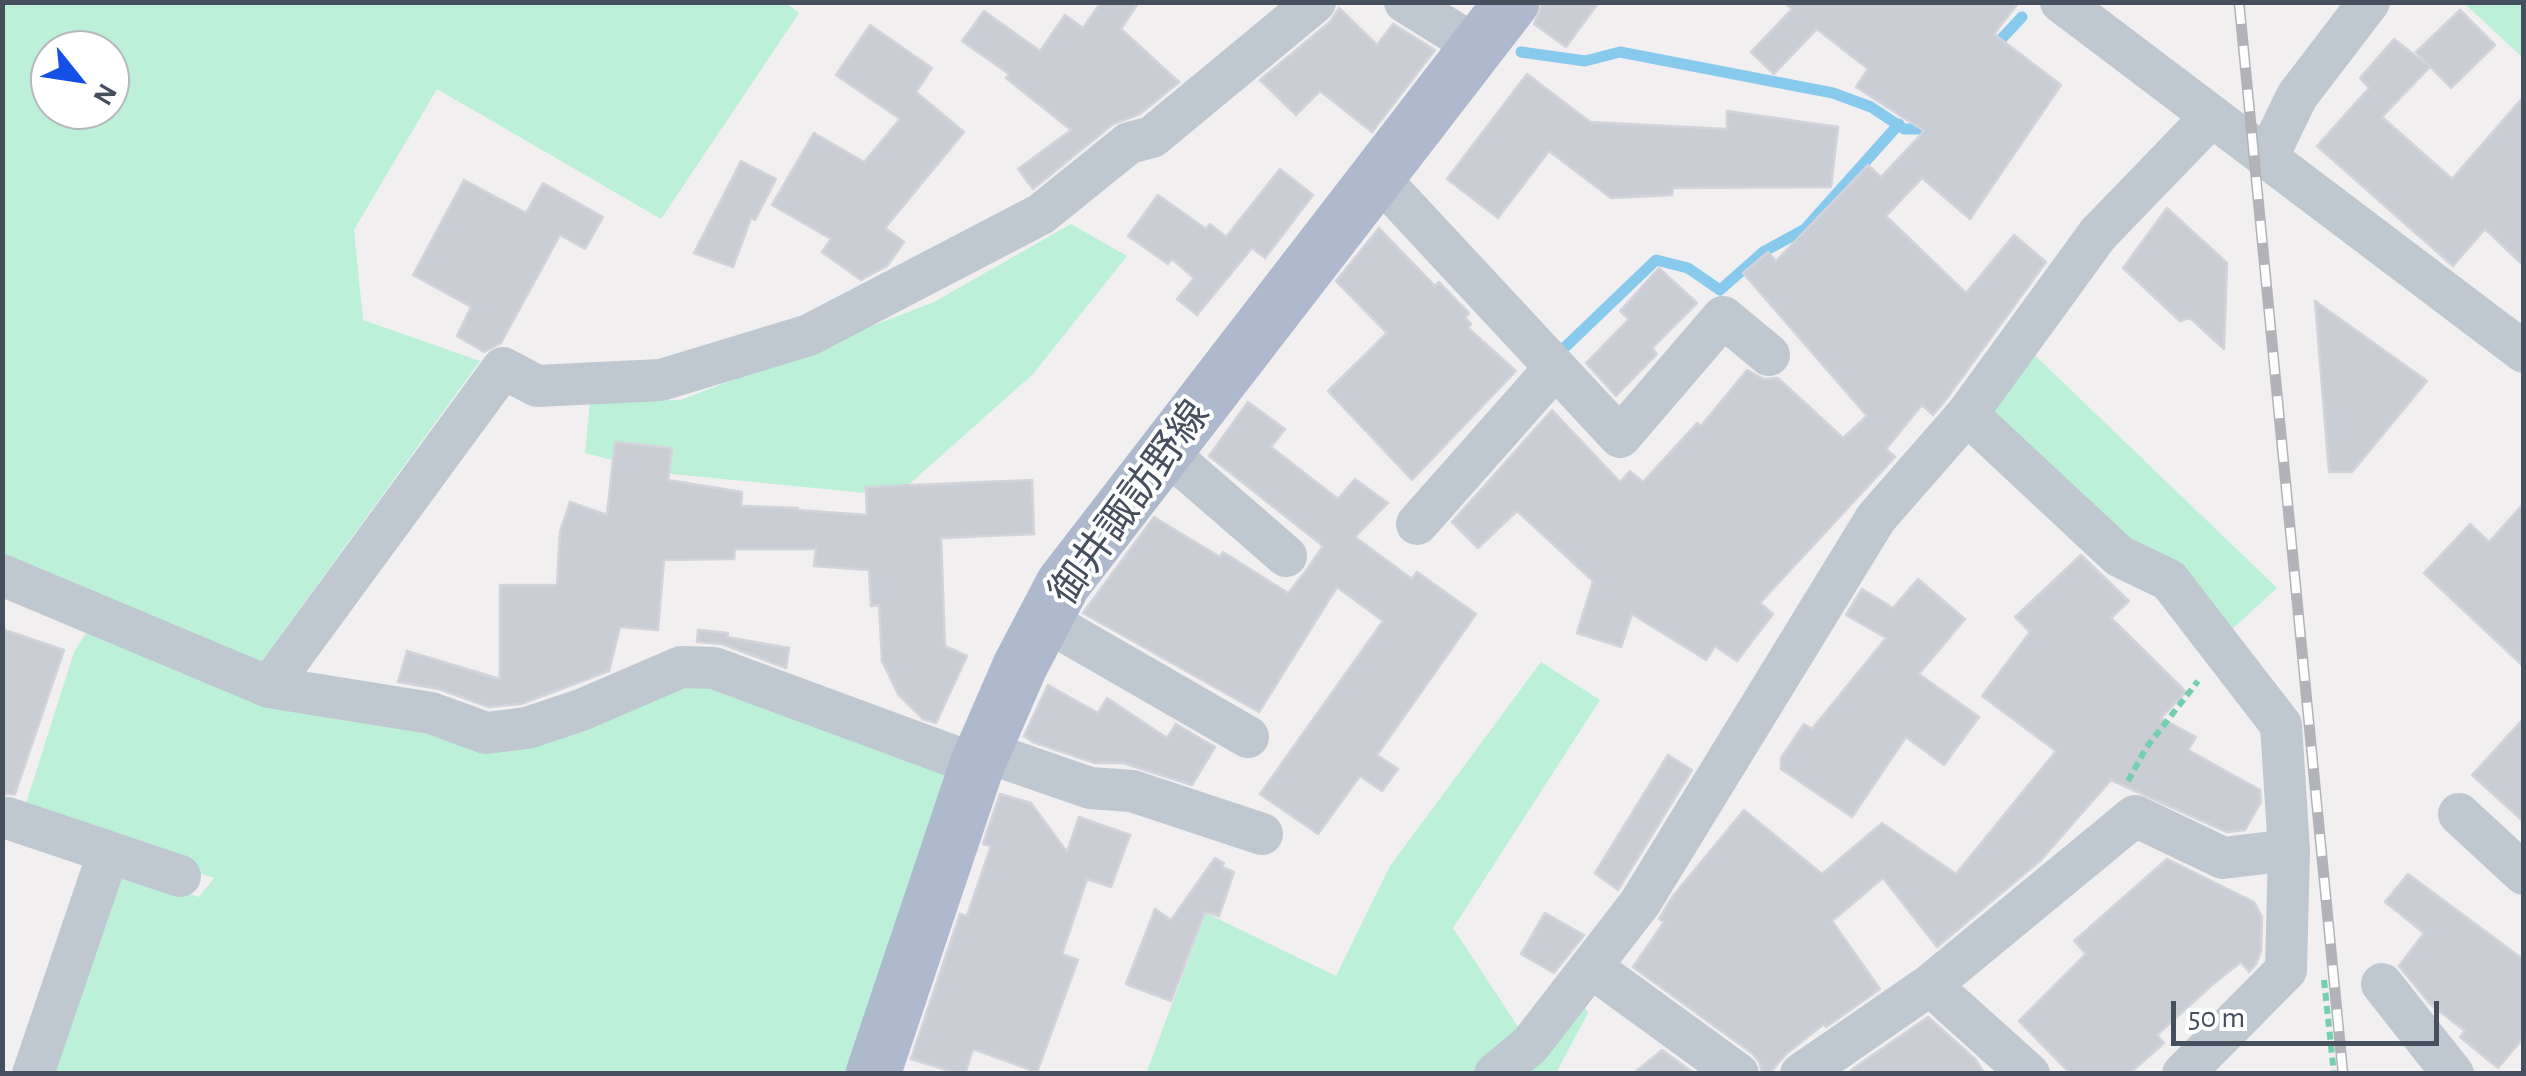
<!DOCTYPE html>
<html>
<head>
<meta charset="utf-8">
<style>
	body { margin:0 }
	#map { position:relative; width:2526px; height:1076px; overflow:hidden; background:#f1efef; font-family:"Alegreya Sans",sans-serif }
	canvas { display:block }
	.frame { position:absolute; inset:0; border:5px solid #464f5d; pointer-events:none }
	.north { position:absolute; left:30px; top:30px; width:100px; height:100px; box-sizing:border-box; background:#fff; border:2px solid #b5b9be; border-radius:50%; rotate:120deg; font-size:28px; font-weight:700; line-height:40px; text-align:center; color:#464f5d }
	.north::after { content:''; display:block; margin:auto; width:35px; height:45px; background:#1550e6; clip-path:polygon(50% 0,100% 100%,50% 72%,0 100%) }
	.scale { position:absolute; left:2171px; top:1001px; width:268px; height:45px; box-sizing:border-box; border:5px solid #464f5d; border-top:0; padding-left:12px; font-size:30px; line-height:35px; white-space:nowrap; color:#464f5d; -webkit-text-stroke:8px #fff; paint-order:stroke }
</style>
</head>
<body>
<div id="map">
<canvas width="2526" height="1076"></canvas>
<div class="frame"></div>
<div class="north">N</div>
<div class="scale">50 m</div>
</div>
<script>
const c = document.querySelector('canvas').getContext('2d');
c.lineJoin = 'round';
function fillPath(path, color) {
  c.fillStyle = color;
  c.fill(path, 'evenodd');
}
function poly(rows) {
  const path = new Path2D();
  for (const r of rows) {
    path.moveTo(r[0], r[1]);
    for (let i = 2; i < r.length; i += 2) path.lineTo(r[i], r[i + 1]);
  }
  return path;
}
function stroke(path, color, width, dash) {
  c.strokeStyle = color;
  c.lineWidth = width;
  c.lineCap = dash ? 'butt' : 'round';
  c.setLineDash(dash || []);
  c.stroke(path);
}
function write(font, color, halo, rows, align = 'center') {
  c.font = font + ' "Alegreya Sans","Noto Sans JP",sans-serif';
  c.lineWidth = 8;
  c.setLineDash([]);
  c.textBaseline = 'middle';
  c.strokeStyle = halo;
  c.fillStyle = color;
  for (const [text, x, y, turn = 0] of rows) {
    c.save();
    c.translate(x, y);
    c.rotate((+turn || 0) * Math.PI / 180);
    c.textAlign = isNaN(turn) ? turn : align;
    if (halo) c.strokeText(text, 0, 0);
    c.fillText(text, 0, 0);
    c.restore();
  }
}
fillPath(poly([
	[784,2,799,13,661,219,437,89,354,230,363,320,480,361,261,662,3,553,2,3],
	[50,50,110,50,110,110,50,110],
	[2464,3,2523,3,2523,58],
	[1071,224,1127,256,1033,374,896,496,662,473,585,453,590,402,681,400,934,302],
	[2020,341,2277,588,2218,642,1967,414],
	[86,633,484,740,684,678,967,770,859,1074,41,1073,113,868,199,897,214,878,23,813,74,652],
	[1541,662,1600,700,1453,928,1530,1045,1495,1073,1146,1074,1206,913,1336,976,1390,866],
	[1577,994,1588,1013,1556,1073,1506,1074]
]), '#bcf0d8');
stroke(poly([
	[1991,50,2022,17],
	[1521,52,1585,61,1620,52,1833,93,1871,107,1904,129,1918,129,1928,119],
	[1562,350,1656,260,1688,268,1720,290,1763,252,1805,229,1899,124]
]), '#88c9ee', 11);
const building = poly([
	[1101,2,1139,2,1121,29,1179,82,1140,114,1113,124,1033,189,1018,169,1071,130,1006,78,1009,74,962,41,984,11,1040,51,1065,15,1083,28,1101,2],
	[1543,2,1599,2,1566,47,1534,24,1543,2],
	[1784,2,2019,2,1994,34,2061,85,1970,219,1922,178,1886,216,1966,293,2014,235,2046,262,1947,398,1933,415,1922,405,1886,449,1895,457,1760,603,1773,614,1737,661,1715,646,1706,660,1632,614,1621,647,1577,633,1593,581,1517,511,1478,548,1452,522,1552,410,1620,482,1630,471,1643,482,1697,423,1701,426,1747,370,1764,379,1778,378,1843,438,1867,416,1743,273,1768,252,1776,261,1868,165,1881,177,1924,131,1856,87,1868,69,1817,29,1774,74,1751,52,1792,9,1784,2],
	[1339,8,1377,45,1393,24,1435,50,1372,132,1320,91,1296,115,1260,80,1331,21,1339,8],
	[2460,10,2495,45,2451,88,2416,52,2460,10],
	[870,25,932,68,916,92,964,132,885,228,904,242,887,266,861,280,822,252,831,239,772,205,814,133,864,162,900,119,836,75,870,25],
	[2394,39,2430,67,2382,117,2452,179,2524,96,2524,266,2485,229,2453,266,2317,146,2369,88,2360,78,2394,39],
	[1527,74,1590,122,1727,129,1727,111,1838,127,1831,187,1673,188,1672,195,1611,198,1549,151,1498,218,1447,179,1527,74],
	[741,161,776,179,755,220,751,218,733,267,694,253,741,161],
	[1280,169,1313,195,1265,258,1252,248,1197,315,1177,299,1194,278,1172,259,1168,264,1128,236,1158,195,1206,229,1210,224,1226,237,1280,169],
	[464,180,526,213,543,183,603,217,585,249,560,235,501,343,484,352,457,336,471,307,413,275,464,180],
	[2167,208,2227,263,2224,349,2190,318,2180,321,2123,268,2167,208],
	[1379,228,1435,286,1439,282,1469,313,1465,318,1471,324,1468,328,1516,371,1412,480,1328,391,1387,333,1336,281,1379,228],
	[1659,268,1697,303,1652,348,1657,354,1616,396,1586,363,1629,319,1620,311,1659,268],
	[2315,301,2427,381,2352,472,2329,472,2315,301],
	[1248,402,1285,429,1271,447,1338,499,1355,479,1388,503,1355,537,1412,579,1417,572,1476,614,1377,755,1398,769,1382,791,1360,776,1318,834,1260,794,1383,621,1337,587,1259,712,1083,613,1154,517,1220,557,1223,552,1288,593,1305,572,1323,546,1209,456,1248,402],
	[615,442,672,448,668,480,742,492,741,506,798,508,798,510,867,515,866,487,1032,480,1034,534,941,538,945,646,967,656,936,723,923,719,898,694,882,661,879,605,871,606,869,570,814,566,816,549,735,549,734,559,664,560,658,630,620,627,609,671,521,704,489,707,439,689,398,682,407,651,500,679,500,585,557,585,560,532,570,502,607,515,615,442],
	[2524,503,2524,667,2424,573,2470,524,2489,542,2524,503],
	[2081,555,2129,601,2111,618,2186,692,2161,718,2196,737,2188,750,2260,790,2261,802,2245,830,2227,832,2111,780,2041,860,1937,947,1883,878,1832,921,1880,989,1826,1027,1824,1024,1786,1054,1769,1074,1762,1074,1760,1063,1753,1054,1633,967,1664,922,1659,919,1673,896,1744,810,1822,874,1882,823,1956,874,2056,751,1982,696,2030,632,2015,617,2081,555],
	[1918,579,1965,619,1919,674,1979,717,1944,765,1906,737,1852,817,1781,769,1781,758,1804,724,1812,729,1886,638,1846,615,1862,589,1893,608,1918,579],
	[2,629,64,650,15,794,2,794,2,629],
	[698,630,728,633,727,637,789,648,786,668,722,644,697,642,698,630],
	[1048,685,1098,713,1107,698,1167,738,1176,724,1215,747,1192,785,1123,763,1095,763,1033,742,1024,736,1048,685],
	[2524,718,2524,822,2472,775,2524,718],
	[1668,755,1692,770,1618,890,1595,873,1668,755],
	[1000,794,1031,803,1067,852,1079,817,1130,835,1111,887,1087,879,1062,954,1078,960,1037,1072,973,1049,965,1074,960,1074,911,1059,960,914,967,916,991,846,983,844,1000,794],
	[1215,858,1224,863,1222,867,1234,872,1219,916,1205,912,1171,1001,1126,984,1155,909,1171,920,1215,858],
	[2167,859,2254,902,2262,917,2261,951,2256,964,2249,972,2241,962,2212,985,2157,1035,2164,1043,2129,1074,2071,1074,2019,1021,2086,954,2074,941,2167,859],
	[2408,874,2524,960,2524,1037,2498,1068,2460,1037,2465,1031,2430,1004,2399,966,2424,933,2385,902,2408,874],
	[1545,913,1584,935,1554,973,1521,954,1545,913],
	[1928,1017,1975,1059,1985,1074,1852,1074,1851,1070,1928,1017],
	[1662,1050,1695,1074,1633,1074,1662,1050]
]);
fillPath(building, '#cbcdd4');
stroke(building, '#d3d4db', 2.5);
stroke(poly([
	[2128,781,2146,748,2198,681],
	[2324,980,2334,1074]
]), '#73cfb0', 6, [8, 5]);
stroke(poly([
	[1405,2,1479,48],
	[2061,2,2524,352],
	[2267,158,2297,96,2369,2],
	[1378,177,1620,437,1723,317,1769,355],
	[1967,414,2119,556,2169,580,2281,725,2289,850],
	[1166,452,1286,556],
	[1417,524,1555,368],
	[2,575,269,687,431,713,486,733,527,728,581,710,681,667,714,668,977,765],
	[1045,620,1248,737],
	[269,687,503,368,537,386,661,380,809,335,1041,214,1129,143,1152,137,1315,2],
	[983,751,1090,788,1132,791,1262,834],
	[2459,814,2524,874],
	[7,818,180,876],
	[1591,967,1738,1074],
	[2382,984,2453,1074],
	[33,1074,108,854],
	[1495,1074,1530,1045,1640,903,1876,518,1967,414,2098,234,2212,116],
	[1801,1074,1930,985],
	[2029,1074,1930,985,2135,816,2223,858,2289,850,2286,970,2183,1074]
]), '#bfc7d1', 42);
stroke(poly([
	[873,1074,977,765,1020,666,1063,584,1512,2]
]), '#aeb9ce', 55);
const rail = poly([
	[2239,2,2343,1074]
]);
stroke(rail, '#b1b3b9', 11);
stroke(rail, '#fff', 8, [22]);
write('40px', '#464f5d', '#fff', [
	["御井諏訪野線",1130,503,-54]
]);
</script>
</body>
</html>
